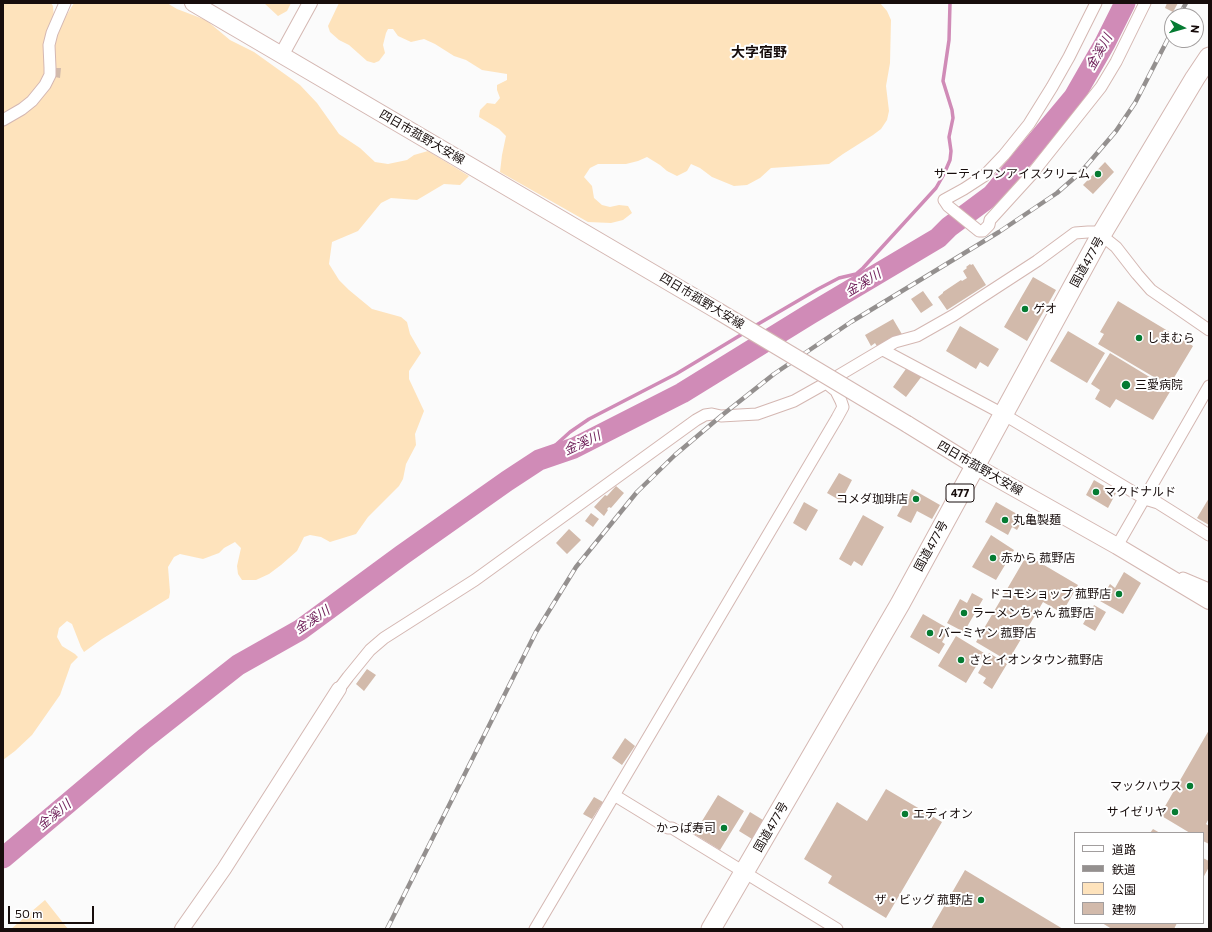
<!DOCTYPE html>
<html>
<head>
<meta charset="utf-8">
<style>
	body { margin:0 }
	#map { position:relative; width:1212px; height:932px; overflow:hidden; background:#fbfbfb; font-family:Commissioner,"Noto Sans JP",sans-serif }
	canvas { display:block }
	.frame { position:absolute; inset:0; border:4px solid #170d0c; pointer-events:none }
	.legend { position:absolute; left:1074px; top:832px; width:130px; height:92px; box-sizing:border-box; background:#fff; border:1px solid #a29e9e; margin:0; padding:5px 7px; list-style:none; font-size:12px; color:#170d0c }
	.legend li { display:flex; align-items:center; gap:8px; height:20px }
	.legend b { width:20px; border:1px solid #a29e9e }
	.north { position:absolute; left:1164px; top:8px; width:40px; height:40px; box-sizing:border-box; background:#fff; border:1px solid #a29e9e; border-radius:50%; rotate:96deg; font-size:11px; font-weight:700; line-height:16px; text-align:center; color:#170d0c }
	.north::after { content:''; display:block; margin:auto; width:14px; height:18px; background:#057b32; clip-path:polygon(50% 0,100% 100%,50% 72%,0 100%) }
	.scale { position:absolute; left:8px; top:906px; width:86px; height:18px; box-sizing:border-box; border:2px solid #170d0c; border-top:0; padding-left:5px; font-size:12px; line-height:14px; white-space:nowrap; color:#170d0c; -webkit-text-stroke:3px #fff; paint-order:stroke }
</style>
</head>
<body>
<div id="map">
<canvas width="1212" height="932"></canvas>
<div class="frame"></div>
<ul class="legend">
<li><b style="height:5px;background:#fff"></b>道路</li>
<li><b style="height:5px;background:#94908f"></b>鉄道</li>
<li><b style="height:11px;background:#fee3bc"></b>公園</li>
<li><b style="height:11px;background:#d2baab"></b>建物</li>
</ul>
<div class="north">N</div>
<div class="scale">50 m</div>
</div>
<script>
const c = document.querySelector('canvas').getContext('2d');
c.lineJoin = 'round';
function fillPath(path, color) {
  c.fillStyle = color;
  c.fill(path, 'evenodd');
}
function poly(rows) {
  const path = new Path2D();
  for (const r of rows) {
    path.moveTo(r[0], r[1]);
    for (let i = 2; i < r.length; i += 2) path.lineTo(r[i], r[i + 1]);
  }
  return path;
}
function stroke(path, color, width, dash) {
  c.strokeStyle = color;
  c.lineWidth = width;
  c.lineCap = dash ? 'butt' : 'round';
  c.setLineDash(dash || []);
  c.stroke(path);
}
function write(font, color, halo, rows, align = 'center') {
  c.font = font + ' Commissioner,"Noto Sans JP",sans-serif';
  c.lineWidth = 4;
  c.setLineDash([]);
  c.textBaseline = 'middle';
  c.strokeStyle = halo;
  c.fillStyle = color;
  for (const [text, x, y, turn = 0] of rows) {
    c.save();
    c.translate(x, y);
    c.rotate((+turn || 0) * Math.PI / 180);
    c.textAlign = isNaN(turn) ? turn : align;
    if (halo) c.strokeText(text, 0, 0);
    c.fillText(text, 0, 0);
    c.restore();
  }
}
fillPath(poly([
	[3,3,51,3,53,6,54,17,45,79,38,90,3,115],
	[74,3,167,3,177,9,206,20,230,40,254,52,300,85,317,103,339,134,360,148,375,162,388,164,407,160,414,155,428,151,469,176,460,185,444,184,417,200,391,198,381,203,358,231,332,242,329,264,339,280,349,290,372,309,401,317,407,322,410,334,421,353,409,371,409,379,424,411,415,434,416,445,406,464,403,479,399,486,368,517,356,534,330,542,321,537,310,535,304,537,297,551,281,565,269,574,256,580,242,580,238,574,237,566,241,548,235,542,224,548,219,553,203,559,180,554,174,557,168,567,170,592,169,598,102,639,84,652,81,647,72,624,67,621,59,628,57,637,62,646,75,654,78,657,71,664,60,695,32,735,15,751,3,760,3,125,45,94,50,84,54,50,57,37,61,24],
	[264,3,291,3,287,11,278,16],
	[339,3,880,3,887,11,891,20,890,63,886,86,889,111,887,120,881,129,873,135,843,154,829,164,771,168,760,178,747,185,734,186,712,177,700,168,691,164,687,171,677,176,667,171,660,165,647,157,638,161,626,164,598,164,590,168,584,177,592,186,594,198,602,205,610,207,619,205,628,206,632,213,623,220,611,223,588,222,500,172,502,155,506,136,499,129,479,117,480,110,487,103,495,104,500,98,497,90,497,85,507,80,507,74,482,70,466,60,454,56,435,44,424,39,411,42,398,36,393,29,388,29,386,33,383,45,385,53,379,61,374,63,367,61,349,45,339,40,330,32,328,26],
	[45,900,68,929,11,929]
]), '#fee3bc');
stroke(poly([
	[753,327,818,289,839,278,856,274,863,268,936,188,944,174,950,160,951,151,949,137,953,118,952,110,943,81,949,40,950,3],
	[539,460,570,432,589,419,676,374,744,333]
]), '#d08bb7', 3.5);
stroke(poly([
	[3,858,144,739,238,665,300,630,402,555,507,481,539,460,574,448,682,393,810,314,938,238,949,227,992,195,1074,97,1105,43,1125,3]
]), '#d08bb7', 21);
fillPath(poly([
	[1167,3,1178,3,1173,12,1165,8],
	[56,68,61,68,60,78,55,77],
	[1105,162,1114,172,1093,194,1083,185],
	[970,264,971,265,973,264,986,285,947,310,938,297,943,293,943,292,961,280,962,281,967,278,963,271,967,268,966,267],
	[1033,277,1056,290,1027,341,1004,327],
	[923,291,933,305,921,313,911,299],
	[1118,301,1193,346,1169,386,1098,344,1104,334,1100,332],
	[893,319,903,336,878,348,875,343,871,346,865,335],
	[960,326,999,349,988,367,980,362,976,369,946,351],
	[1068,331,1105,353,1087,383,1050,361],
	[1110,353,1171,390,1153,420,1116,399,1110,408,1095,399,1100,390,1091,384],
	[908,366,922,376,906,397,893,387],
	[839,473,852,480,841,501,827,493],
	[1094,480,1116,493,1108,508,1086,495],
	[616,486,624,493,611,508,609,507,607,509,608,510,604,516,594,507,605,495,607,496],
	[912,489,940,505,932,519,917,511,911,523,897,516],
	[1209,498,1209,525,1197,518],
	[804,502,818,510,806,531,793,523],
	[996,502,1024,518,1017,530,1012,527,1008,535,985,522],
	[591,513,599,519,593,527,585,521],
	[863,515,884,527,862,566,854,561,851,566,839,559],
	[569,529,581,540,567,554,556,543],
	[991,535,1014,550,996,580,972,567],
	[1027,555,1078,585,1062,613,1043,602,1008,661,976,642],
	[1124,572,1141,583,1123,614,1100,601,1110,584,1115,588],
	[972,593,983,599,964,632,947,623,960,599,967,603],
	[1094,605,1106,612,1095,631,1083,624],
	[923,614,949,629,942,642,945,644,939,654,910,637],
	[956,636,984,653,966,683,938,666],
	[989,653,1007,664,992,689,983,683,986,678,978,673],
	[367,669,376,675,364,691,356,684],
	[1209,730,1209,818,1206,824,1209,826,1209,844,1203,841,1203,833,1190,833,1160,815],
	[625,738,635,746,622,765,612,758],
	[886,789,942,822,886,918,828,883,832,876,804,859,837,802,867,821],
	[718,795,744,811,720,850,694,834],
	[594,797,603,802,592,819,583,814],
	[750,812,763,820,752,839,739,831],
	[1153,829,1160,833,1150,833],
	[1203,858,1209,861,1209,867,1203,878],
	[965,870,1063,929,931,929],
	[1102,923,1177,923,1174,929,1112,929]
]), '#d2baab');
const minor = poly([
	[1096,3,1069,57,1052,87,1029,124,1004,155,984,176,964,189,944,200,948,206,979,231,983,231,989,225,990,220,1031,175,1101,87,1116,62,1145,3],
	[3,120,22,109,32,101,45,85,50,75,50,68,49,45,52,33,65,3],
	[883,350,1003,414,1145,499,1158,503,1209,535],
	[1117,546,1209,386],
	[1183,578,1209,589],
	[339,689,348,677,370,650,384,638,475,580,696,420,705,415,712,414,721,416,757,414,794,401,826,383,895,342,917,336,954,315,1037,261,1075,233,1088,232,1095,232,1101,235,1116,247,1137,274,1151,290,1209,330],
	[614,795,668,828,672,828,837,929],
	[535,929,837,418,843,407,841,401,836,391,826,383]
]);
const tertiary = poly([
	[282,54,310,3],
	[182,929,224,869,339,689]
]);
const secondary = poly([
	[193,3,718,311],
	[907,424,975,466,1117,546,1209,601]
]);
const trunk = poly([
	[711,929,900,604,1101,235,1195,78,1209,57]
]);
stroke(minor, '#d4b7b2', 13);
stroke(tertiary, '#d4b7b2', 16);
stroke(secondary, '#d4b7b2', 18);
stroke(trunk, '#d4b7b2', 21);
stroke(minor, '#fff', 11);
stroke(tertiary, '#fff', 14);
stroke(secondary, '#fff', 16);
stroke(trunk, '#fff', 19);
const rail = poly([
	[1179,16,1186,3],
	[387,929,536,632,576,567,637,492,675,455,721,416,774,374,851,322,999,232,1057,193,1081,172,1116,131,1135,103,1172,31]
]);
stroke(rail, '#94908f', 4.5);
stroke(rail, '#fff', 3, [9]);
const secondaryBridge = poly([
	[718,311,907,424]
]);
stroke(secondaryBridge, '#d4b7b2', 18, []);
stroke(secondaryBridge, '#fff', 16);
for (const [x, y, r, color] of [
	[1098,174,4,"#057b32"],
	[1025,309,4,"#057b32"],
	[1139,338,4,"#057b32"],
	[1126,385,5,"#057b32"],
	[1096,492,4,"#057b32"],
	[916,499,4,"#057b32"],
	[1005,520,4,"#057b32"],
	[993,558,4,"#057b32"],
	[1119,594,4,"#057b32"],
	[964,613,4,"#057b32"],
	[930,633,4,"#057b32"],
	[961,660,4,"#057b32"],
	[1190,786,4,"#057b32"],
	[1175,812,4,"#057b32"],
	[905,814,4,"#057b32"],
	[724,828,4,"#057b32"],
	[981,900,4,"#057b32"]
]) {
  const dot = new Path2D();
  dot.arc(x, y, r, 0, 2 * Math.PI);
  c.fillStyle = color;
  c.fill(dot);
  stroke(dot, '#fff', 1.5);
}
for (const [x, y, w] of [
	[960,493,28]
]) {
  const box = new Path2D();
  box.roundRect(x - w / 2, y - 9, w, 18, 3);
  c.fillStyle = '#fff';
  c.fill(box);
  stroke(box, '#170d0c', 1);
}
write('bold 11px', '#170d0c', null, [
	["477",960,493]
]);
write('12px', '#170d0c', '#fff', [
	["四日市菰野大安線",422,137,30],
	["国道477号",1087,262,-61],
	["四日市菰野大安線",702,301,31],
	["四日市菰野大安線",980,468,30],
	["国道477号",931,546,-61],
	["国道477号",771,827,-60]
]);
write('12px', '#170d0c', '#fff', [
	["サーティワンアイスクリーム",1090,174,"right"],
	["ゲオ",1033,309],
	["しまむら",1147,338],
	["三愛病院",1135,385],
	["マクドナルド",1104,492],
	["コメダ珈琲店",908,499,"right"],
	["丸亀製麺",1013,520],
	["赤から 菰野店",1001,558],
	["ドコモショップ 菰野店",1111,594,"right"],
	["ラーメンちゃん 菰野店",972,613],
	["バーミヤン 菰野店",938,633],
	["さと イオンタウン菰野店",969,660],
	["マックハウス",1182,786,"right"],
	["サイゼリヤ",1167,812,"right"],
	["エディオン",913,814],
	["かっぱ寿司",716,828,"right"],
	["ザ・ビッグ 菰野店",973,900,"right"]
], 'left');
write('italic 13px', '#6d1d57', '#fff', [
	["金溪川",1099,52,-61],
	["金溪川",863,283,-31],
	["金溪川",582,443,-25],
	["金溪川",312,620,-34],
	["金溪川",54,815,-40]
]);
write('bold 14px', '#170d0c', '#fff', [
	["大字宿野",759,52]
]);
</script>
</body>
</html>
